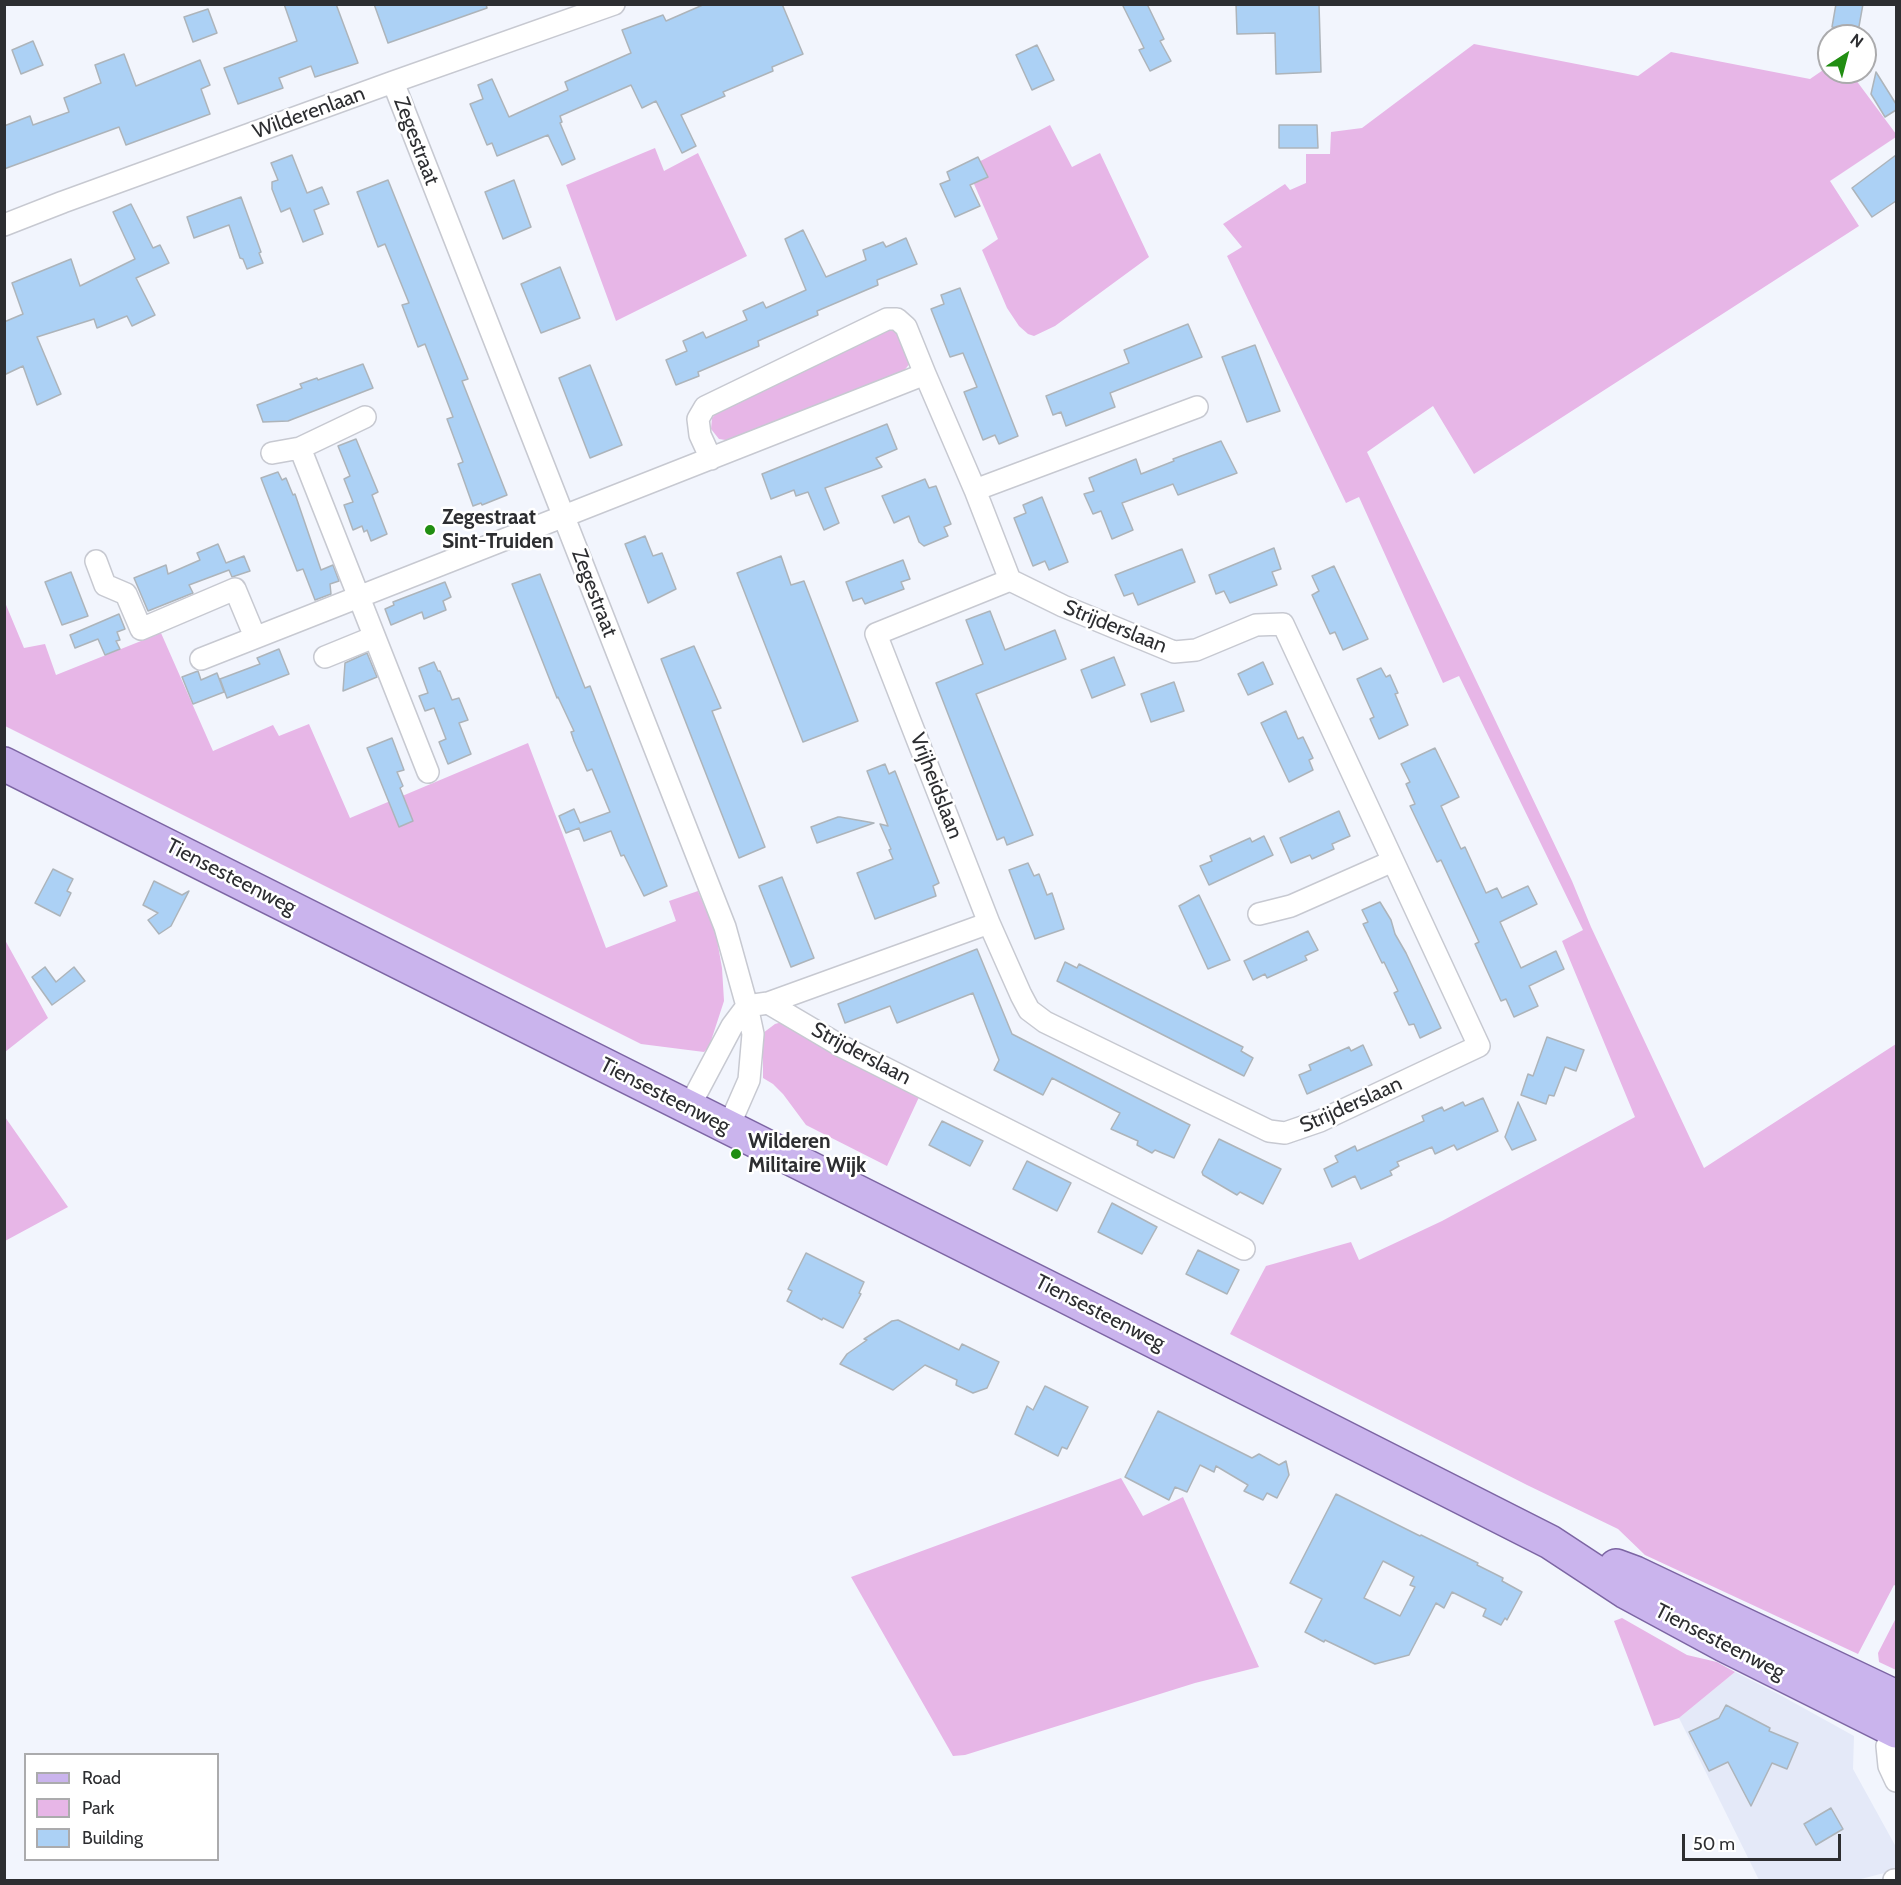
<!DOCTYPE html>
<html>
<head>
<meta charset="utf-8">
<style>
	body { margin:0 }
	#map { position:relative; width:1901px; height:1885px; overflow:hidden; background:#f2f5fd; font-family:Cabin,sans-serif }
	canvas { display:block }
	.frame { position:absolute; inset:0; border:6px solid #2d2e31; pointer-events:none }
	.legend { position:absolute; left:24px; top:1753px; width:195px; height:108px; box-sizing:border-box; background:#fff; border:2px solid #ababad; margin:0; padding:8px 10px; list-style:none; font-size:18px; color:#2d2e31 }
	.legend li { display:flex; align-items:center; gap:12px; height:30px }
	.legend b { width:30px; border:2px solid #ababad }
	.north { position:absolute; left:1817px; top:24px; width:60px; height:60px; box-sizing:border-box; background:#fff; border:2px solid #ababad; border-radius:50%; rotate:36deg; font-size:16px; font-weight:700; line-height:24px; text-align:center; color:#2d2e31 }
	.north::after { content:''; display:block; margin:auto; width:21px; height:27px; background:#218e12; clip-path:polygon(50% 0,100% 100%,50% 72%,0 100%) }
	.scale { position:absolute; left:1682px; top:1834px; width:159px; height:27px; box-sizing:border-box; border:3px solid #2d2e31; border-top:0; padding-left:8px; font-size:18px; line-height:21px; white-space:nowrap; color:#2d2e31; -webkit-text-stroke:4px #fff; paint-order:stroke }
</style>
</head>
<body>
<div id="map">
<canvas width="1901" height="1885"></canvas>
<div class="frame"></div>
<ul class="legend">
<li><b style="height:8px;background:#cab4ed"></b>Road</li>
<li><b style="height:16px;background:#e7b6e7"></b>Park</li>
<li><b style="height:16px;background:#acd1f5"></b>Building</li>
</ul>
<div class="north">N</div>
<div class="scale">50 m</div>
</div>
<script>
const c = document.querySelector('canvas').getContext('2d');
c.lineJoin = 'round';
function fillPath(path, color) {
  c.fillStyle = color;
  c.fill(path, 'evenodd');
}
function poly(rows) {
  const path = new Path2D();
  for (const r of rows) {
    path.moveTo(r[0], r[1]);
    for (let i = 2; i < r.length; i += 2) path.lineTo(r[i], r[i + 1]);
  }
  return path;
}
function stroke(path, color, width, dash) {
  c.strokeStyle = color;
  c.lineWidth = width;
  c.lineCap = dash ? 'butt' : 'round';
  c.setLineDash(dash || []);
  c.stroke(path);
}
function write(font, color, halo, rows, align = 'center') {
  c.font = font + ' Cabin,sans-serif';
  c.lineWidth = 5;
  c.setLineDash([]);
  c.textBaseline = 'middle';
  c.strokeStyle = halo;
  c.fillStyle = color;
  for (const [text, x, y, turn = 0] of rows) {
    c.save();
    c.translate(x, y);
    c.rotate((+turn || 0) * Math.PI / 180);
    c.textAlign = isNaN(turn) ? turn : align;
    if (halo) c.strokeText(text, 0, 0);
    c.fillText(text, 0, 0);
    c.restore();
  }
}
fillPath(poly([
	[1735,1672,1780,1695,1854,1736,1853,1769,1896,1847,1896,1870,1857,1880,1759,1880,1679,1718]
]), '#e4e9f8');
fillPath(poly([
	[1474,44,1638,76,1671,52,1810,79,1829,66,1829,72,1850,72,1896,134,1896,137,1830,181,1859,226,1474,474,1433,406,1367,452,1572,881,1591,927,1704,1168,1896,1044,1896,1586,1894,1585,1858,1654,1645,1555,1618,1529,1527,1485,1230,1334,1266,1266,1351,1242,1359,1260,1442,1221,1635,1117,1562,941,1583,930,1459,676,1443,683,1359,497,1346,503,1227,256,1242,247,1223,224,1285,184,1290,190,1306,183,1306,154,1330,154,1331,132,1362,128],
	[1050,125,1072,167,1100,153,1149,257,1055,326,1034,336,1028,334,1019,326,1007,308,982,250,998,239,967,168],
	[655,148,664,171,698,153,747,256,616,321,566,185],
	[895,328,901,332,910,363,904,371,732,441,719,439,711,429,712,418,716,413,879,329],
	[4,600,24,648,45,644,56,675,161,633,213,751,273,725,279,736,309,724,350,818,528,743,606,948,676,921,669,901,698,891,716,934,722,968,724,1001,709,1047,704,1052,641,1044,5,726],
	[5,940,48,1018,5,1052,4,1052],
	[782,1022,920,1095,887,1166,806,1125,783,1094,773,1084,763,1078,763,1033,775,1024],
	[5,1117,68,1207,5,1241,4,1241],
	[1121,1478,1143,1516,1183,1497,1259,1667,1195,1683,965,1755,953,1756,851,1577],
	[1622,1618,1687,1655,1717,1662,1735,1672,1679,1718,1654,1726,1614,1621],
	[1896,1618,1896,1670,1879,1662,1878,1653]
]), '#e7b6e7');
const building = poly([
	[284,4,336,4,358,63,315,77,311,66,279,78,283,88,238,104,224,68,297,41,284,4],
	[374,4,486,4,487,8,388,43,374,4],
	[705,4,782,4,803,54,772,67,773,71,723,92,725,96,681,115,696,146,682,153,656,101,642,108,631,85,560,116,562,122,560,123,575,159,562,165,548,135,497,156,492,143,487,145,470,104,483,99,478,85,492,79,509,117,568,90,565,82,631,53,622,30,663,15,666,21,705,4],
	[1122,4,1147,4,1164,39,1160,41,1171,61,1150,71,1139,50,1144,48,1122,4],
	[1236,4,1319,4,1321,72,1276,74,1275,33,1237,34,1236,4],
	[1836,4,1863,4,1858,32,1832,27,1836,4],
	[208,9,217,33,193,42,184,17,208,9],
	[33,41,43,65,21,74,12,50,33,41],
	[1037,45,1054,80,1032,90,1016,55,1037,45],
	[124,54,136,86,200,60,210,85,201,89,210,114,126,145,119,127,4,169,4,126,30,116,33,125,69,112,64,98,101,83,95,65,124,54],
	[1876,72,1896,104,1896,110,1885,117,1871,94,1876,72],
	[1279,125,1317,125,1318,148,1279,148,1279,125],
	[292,155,307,193,322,187,329,204,314,210,323,234,303,242,290,208,281,212,272,189,272,182,278,180,271,163,292,155],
	[1896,155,1896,201,1872,217,1852,188,1896,155],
	[978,157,988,177,970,185,980,206,955,217,940,184,950,180,947,172,978,157],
	[388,180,468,379,462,381,507,495,482,505,481,503,473,506,458,464,463,462,447,419,453,417,425,344,418,347,402,305,409,303,385,244,378,247,357,192,388,180],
	[514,180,531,227,503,239,485,192,514,180],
	[241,197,261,252,259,253,263,263,247,269,243,259,240,258,229,225,194,238,187,217,241,197],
	[131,204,153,248,160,245,169,263,136,278,155,315,132,326,127,316,97,328,94,319,37,337,61,394,37,405,23,366,4,375,4,322,23,314,12,283,71,259,80,286,135,259,113,212,131,204],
	[803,230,826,277,866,260,863,250,883,242,886,247,906,238,917,264,877,280,878,285,817,311,818,315,758,341,759,346,698,372,699,376,676,385,666,360,687,351,683,341,703,332,706,338,747,320,743,311,763,302,766,308,806,290,785,239,803,230],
	[560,267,580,318,541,333,521,284,560,267],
	[960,288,1018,436,999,444,995,435,983,440,964,392,977,387,963,353,950,357,931,309,944,304,941,295,960,288],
	[1188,324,1202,357,1110,393,1115,407,1066,426,1061,412,1053,415,1046,396,1129,363,1124,350,1188,324],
	[1255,345,1280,411,1247,422,1222,357,1255,345],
	[363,364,373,388,288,421,263,422,257,405,302,388,300,384,317,378,318,380,363,364],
	[590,365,622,445,590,458,559,378,590,365],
	[887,424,897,449,876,458,882,467,825,488,839,523,824,530,808,492,796,496,794,490,771,499,762,474,887,424],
	[356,439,378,492,372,495,387,534,371,541,367,530,364,532,362,526,353,530,344,505,353,502,344,479,350,476,338,446,356,439],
	[1221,441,1237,473,1178,495,1173,484,1122,503,1133,530,1112,539,1101,511,1093,514,1084,494,1094,491,1089,478,1136,459,1141,474,1174,461,1173,459,1221,441],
	[278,472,282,480,286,478,293,495,295,494,321,570,333,565,339,581,330,584,331,594,315,600,303,569,297,571,261,478,278,472],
	[925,479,929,488,936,486,951,524,944,527,948,536,924,546,919,542,909,516,894,523,882,496,925,479],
	[1042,497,1068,562,1049,570,1045,561,1033,566,1014,518,1026,513,1023,505,1042,497],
	[645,536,653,556,662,553,676,589,648,603,625,544,645,536],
	[218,544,226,563,244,556,250,571,232,577,229,570,189,585,193,593,148,611,134,578,166,565,168,574,200,560,197,553,218,544],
	[1274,548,1281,569,1272,572,1277,585,1230,603,1224,591,1216,594,1209,575,1274,548],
	[1182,549,1195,582,1138,605,1133,593,1124,596,1115,575,1182,549],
	[781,556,791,585,804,581,858,721,803,742,737,573,781,556],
	[903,560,910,579,901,582,904,589,865,604,862,598,853,601,846,582,903,560],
	[1334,566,1368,639,1343,650,1335,632,1330,634,1312,595,1319,591,1312,576,1334,566],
	[71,572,88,616,62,625,45,582,71,572],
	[540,574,585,688,590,686,667,886,644,896,624,855,621,856,611,831,584,841,579,828,566,833,559,816,574,809,580,823,610,812,592,769,587,771,574,741,571,732,574,731,558,697,557,698,512,584,540,574],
	[445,582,451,597,443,601,446,610,424,619,422,612,391,625,385,609,394,605,393,602,445,582],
	[990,611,1005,650,1055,630,1066,659,976,694,1033,835,1007,845,1004,837,997,840,936,683,983,664,966,620,990,611],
	[119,614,125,629,117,632,120,640,116,641,120,649,105,655,98,639,75,648,70,635,119,614],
	[694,646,721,708,712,711,765,847,739,858,661,659,694,646],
	[279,649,289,674,227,698,220,679,260,664,257,658,279,649],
	[367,653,377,677,343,691,345,663,367,653],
	[1114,657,1125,685,1092,698,1081,670,1114,657],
	[434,662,438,671,440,671,452,700,459,698,468,720,459,723,471,754,448,764,439,742,446,739,434,708,425,711,419,696,428,693,419,668,434,662],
	[1263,662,1273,684,1248,695,1238,674,1263,662],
	[1381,668,1386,677,1390,675,1398,693,1395,694,1408,725,1379,739,1370,719,1374,717,1357,679,1381,668],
	[198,671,201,680,217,673,224,692,193,704,182,677,198,671],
	[1174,682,1184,711,1151,722,1141,694,1174,682],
	[1286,711,1298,739,1303,737,1313,758,1309,760,1313,770,1289,782,1261,723,1286,711],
	[392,738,404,770,397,772,403,786,400,788,413,821,399,827,367,748,392,738],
	[1435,748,1459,797,1441,806,1461,849,1465,847,1486,893,1497,888,1502,898,1528,886,1537,904,1500,922,1521,968,1556,951,1564,969,1529,986,1538,1006,1514,1017,1506,999,1501,1001,1475,944,1479,942,1441,860,1437,862,1410,806,1415,804,1406,784,1410,782,1401,764,1435,748],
	[885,764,889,774,895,771,939,883,933,886,936,896,875,919,857,873,893,859,889,850,891,849,880,824,888,826,867,771,885,764],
	[1339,811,1350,836,1332,844,1334,849,1312,859,1310,855,1291,863,1280,838,1339,811],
	[838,817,840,817,874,823,817,843,811,827,838,817],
	[1264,836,1273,855,1209,885,1200,866,1212,861,1210,856,1250,838,1252,842,1264,836],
	[1028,863,1034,876,1039,874,1047,895,1052,893,1064,929,1035,939,1009,870,1028,863],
	[53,869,73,879,67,891,71,893,60,916,35,903,53,869],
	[782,877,814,958,791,967,759,886,782,877],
	[154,881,182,895,189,891,171,926,159,934,148,920,158,913,143,905,154,881],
	[1199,895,1230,960,1208,969,1179,906,1199,895],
	[1380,902,1391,920,1395,934,1406,953,1441,1028,1420,1038,1414,1024,1409,1025,1394,993,1398,991,1384,962,1382,963,1363,924,1368,922,1362,910,1380,902],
	[1308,931,1318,950,1305,956,1307,960,1267,978,1265,974,1253,980,1244,961,1308,931],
	[977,949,1012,1034,1190,1125,1174,1158,1155,1150,1152,1153,1137,1145,1138,1141,1111,1129,1120,1113,1052,1078,1043,1095,994,1070,999,1060,973,993,897,1023,890,1006,845,1023,838,1004,977,949],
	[1065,962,1077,968,1079,964,1243,1047,1241,1051,1253,1058,1244,1076,1057,981,1065,962],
	[45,967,56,982,74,967,85,981,52,1005,32,977,45,967],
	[1547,1037,1584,1050,1576,1071,1565,1067,1554,1096,1549,1095,1546,1104,1521,1095,1528,1074,1533,1076,1547,1037],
	[1363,1045,1372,1065,1307,1094,1299,1075,1311,1070,1309,1065,1349,1047,1351,1051,1363,1045],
	[1483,1098,1498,1131,1457,1150,1454,1145,1435,1154,1432,1147,1397,1162,1399,1166,1390,1171,1392,1175,1361,1189,1355,1176,1332,1187,1324,1169,1338,1162,1335,1156,1355,1146,1357,1151,1424,1121,1422,1116,1442,1107,1444,1111,1463,1102,1465,1106,1483,1098],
	[1518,1102,1536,1140,1512,1150,1505,1137,1518,1102],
	[942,1121,983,1141,970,1166,929,1145,942,1121],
	[1219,1139,1281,1169,1263,1204,1240,1192,1237,1195,1203,1175,1202,1172,1219,1139],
	[1027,1161,1071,1183,1057,1211,1013,1189,1027,1161],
	[1112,1203,1157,1227,1142,1254,1098,1232,1112,1203],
	[1198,1250,1239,1270,1227,1294,1186,1274,1198,1250],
	[806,1253,864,1282,859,1293,861,1294,843,1328,823,1318,822,1320,787,1301,792,1291,788,1289,806,1253],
	[898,1320,959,1350,962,1344,999,1362,987,1388,973,1393,956,1385,957,1380,925,1365,893,1390,840,1364,847,1354,867,1340,864,1339,892,1321,898,1320],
	[1045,1386,1088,1407,1067,1449,1062,1447,1058,1456,1015,1434,1027,1406,1033,1410,1045,1386],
	[1158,1411,1252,1458,1259,1454,1279,1465,1286,1461,1289,1475,1277,1498,1267,1493,1263,1500,1244,1491,1248,1485,1216,1466,1214,1472,1200,1465,1187,1492,1175,1487,1169,1500,1125,1477,1158,1411],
	[1336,1494,1420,1536,1421,1535,1478,1563,1477,1565,1503,1578,1502,1581,1522,1592,1507,1620,1505,1618,1501,1625,1483,1616,1486,1609,1452,1592,1444,1608,1436,1603,1409,1655,1375,1664,1325,1640,1324,1642,1305,1632,1322,1599,1290,1583,1336,1494],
	[1383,1561,1414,1577,1410,1585,1415,1587,1400,1616,1364,1598,1383,1561],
	[1726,1705,1770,1728,1769,1731,1798,1743,1787,1769,1772,1763,1751,1806,1728,1762,1709,1771,1689,1732,1719,1718,1726,1705],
	[1831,1808,1843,1829,1816,1845,1804,1824,1831,1808]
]);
fillPath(building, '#acd1f5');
stroke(building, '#adb4ba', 1.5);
const minor = poly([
	[393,82,725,927,747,1006,753,1034,749,1080,728,1128],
	[4,225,63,202,393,82,614,4],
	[300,448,428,772],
	[272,453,300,448,365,417],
	[711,459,700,435,698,419,705,407,887,319,897,319,906,327,925,374],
	[975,490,1197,407],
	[96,561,105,585,126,594,141,629,235,589,255,637],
	[325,657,374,637],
	[201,659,925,374,975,490,1010,580],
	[1259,914,1291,906,1393,861],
	[989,923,1021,995,1029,1010,1045,1022,1269,1131,1285,1133,1320,1121,1479,1046,1283,624,1256,625,1196,650,1174,652,1063,606,1010,580],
	[768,1003,841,1046,1244,1249],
	[747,1006,768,1003,989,923,876,634,1010,580],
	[689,1107,732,1026,747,1006],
	[1896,1725,1887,1746,1889,1766,1896,1781],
	[1894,1880,1896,1880]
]);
const primary = poly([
	[4,764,1059,1293,1550,1542,1626,1592,1724,1645,1896,1731],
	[1616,1566,1635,1573,1896,1697]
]);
stroke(minor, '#c7c9d1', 24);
stroke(primary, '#7c65a3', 36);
stroke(minor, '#fff', 21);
stroke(primary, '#cab4ed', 33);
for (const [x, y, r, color] of [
	[430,530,6,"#218e12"],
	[736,1154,6,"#218e12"]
]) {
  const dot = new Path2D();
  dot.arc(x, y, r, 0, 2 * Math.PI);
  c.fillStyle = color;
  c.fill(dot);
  stroke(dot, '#fff', 2);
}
write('21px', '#2d2e31', '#fff', [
	["Wilderenlaan",309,113,-20],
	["Zegestraat",416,141,69],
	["Zegestraat",594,593,69],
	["Strijderslaan",1115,627,22],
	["Vrijheidslaan",936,786,69],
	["Tiensesteenweg",231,877,27],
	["Strijderslaan",861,1054,28],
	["Tiensesteenweg",665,1096,27],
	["Strijderslaan",1351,1105,-24],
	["Tiensesteenweg",1100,1313,27],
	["Tiensesteenweg",1720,1642,27]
]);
write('bold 21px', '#2d2e31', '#fff', [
	["Zegestraat",442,518],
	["Sint-Truiden",442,542],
	["Wilderen",748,1142],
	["Militaire Wijk",748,1166]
], 'left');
</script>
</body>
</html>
